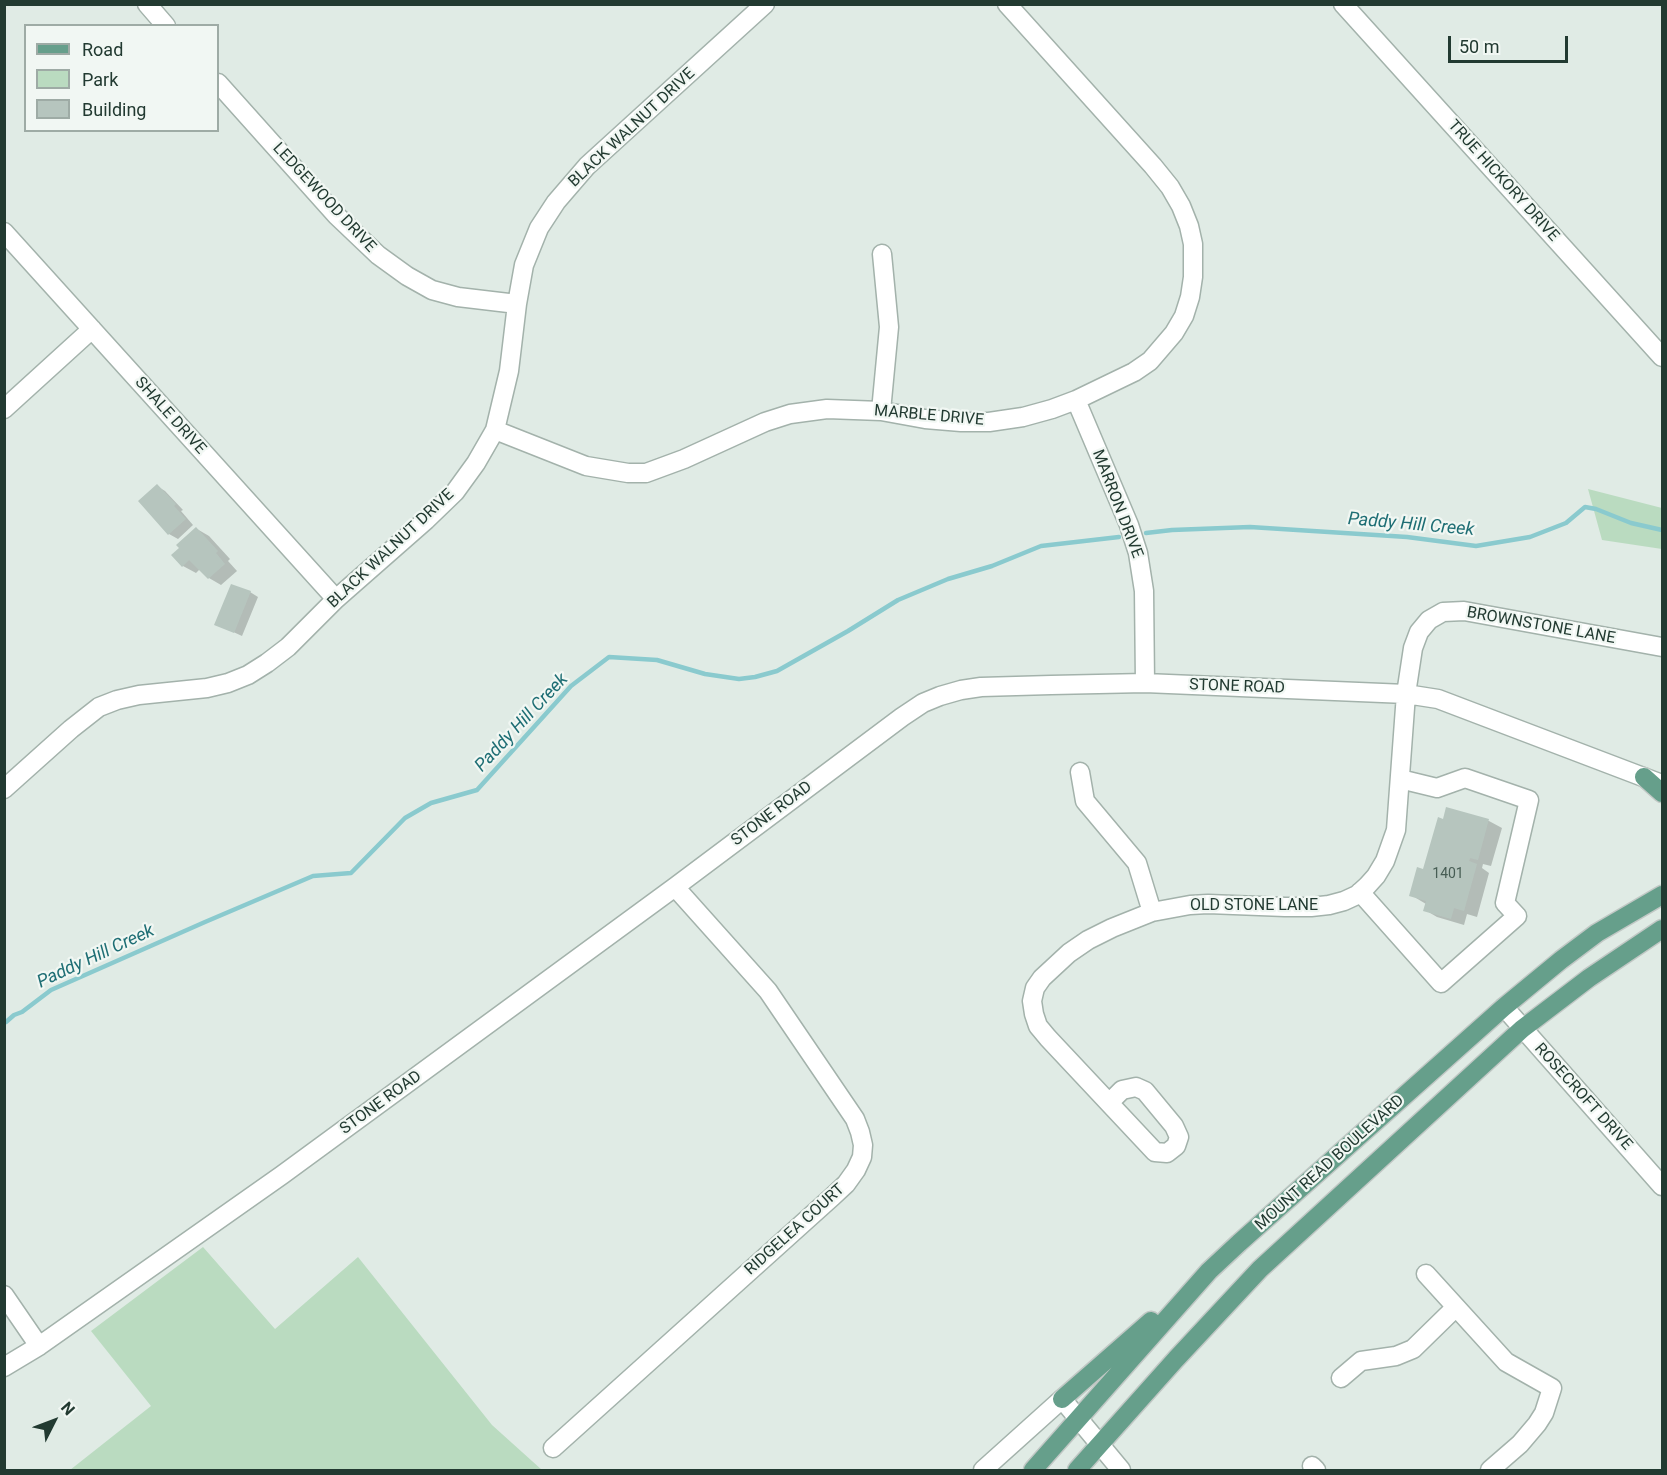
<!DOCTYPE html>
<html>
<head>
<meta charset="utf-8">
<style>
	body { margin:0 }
	#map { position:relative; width:1667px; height:1475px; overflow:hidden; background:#e0ebe5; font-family:Roboto,sans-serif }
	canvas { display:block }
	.frame { position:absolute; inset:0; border:6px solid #223a31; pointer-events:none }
	.legend { position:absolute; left:24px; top:24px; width:195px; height:108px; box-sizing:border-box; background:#f1f7f3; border:2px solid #9eaba5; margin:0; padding:8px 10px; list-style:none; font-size:18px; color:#223a31 }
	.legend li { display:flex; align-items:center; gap:12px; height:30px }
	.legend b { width:30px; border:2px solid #9eaba5 }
	.north { position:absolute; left:24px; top:1391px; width:60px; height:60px; -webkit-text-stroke:4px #f1f7f3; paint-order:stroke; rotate:48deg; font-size:16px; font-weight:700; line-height:24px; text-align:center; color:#223a31 }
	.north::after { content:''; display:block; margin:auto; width:21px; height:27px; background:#223a31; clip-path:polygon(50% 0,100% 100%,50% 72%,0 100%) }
	.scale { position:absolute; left:1448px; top:36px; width:120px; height:27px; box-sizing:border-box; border:3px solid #223a31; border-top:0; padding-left:8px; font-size:18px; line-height:21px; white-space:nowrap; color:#223a31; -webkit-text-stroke:4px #f1f7f3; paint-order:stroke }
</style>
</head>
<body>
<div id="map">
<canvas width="1667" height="1475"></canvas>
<div class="frame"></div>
<ul class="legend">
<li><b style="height:8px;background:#669f8b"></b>Road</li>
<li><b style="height:16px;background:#badbc0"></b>Park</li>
<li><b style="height:16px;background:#b6c5be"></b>Building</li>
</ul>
<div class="north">N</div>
<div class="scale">50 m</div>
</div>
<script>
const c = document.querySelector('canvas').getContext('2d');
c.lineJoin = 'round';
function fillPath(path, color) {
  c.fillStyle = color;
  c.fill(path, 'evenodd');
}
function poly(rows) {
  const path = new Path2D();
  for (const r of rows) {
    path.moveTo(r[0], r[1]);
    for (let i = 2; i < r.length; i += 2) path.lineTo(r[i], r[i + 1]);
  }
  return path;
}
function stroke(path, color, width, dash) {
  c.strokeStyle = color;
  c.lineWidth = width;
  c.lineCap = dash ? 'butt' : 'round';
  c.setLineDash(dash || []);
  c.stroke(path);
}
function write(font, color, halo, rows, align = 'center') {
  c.font = font + ' Roboto,sans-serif';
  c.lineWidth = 4.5;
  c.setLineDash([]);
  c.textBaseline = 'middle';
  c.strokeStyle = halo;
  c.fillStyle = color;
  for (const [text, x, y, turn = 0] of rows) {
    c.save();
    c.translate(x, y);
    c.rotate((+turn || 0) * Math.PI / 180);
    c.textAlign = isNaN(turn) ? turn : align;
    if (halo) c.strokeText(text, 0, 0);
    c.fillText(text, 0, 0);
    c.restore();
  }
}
fillPath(poly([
	[1588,489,1662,508,1662,549,1602,540],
	[203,1247,275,1329,358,1257,492,1425,542,1470,70,1470,151,1406,91,1331]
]), '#badbc0');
fillPath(poly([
	[157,486,165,491,183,510,181,511,193,525,178,539,169,534,140,502],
	[197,529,209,536,230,559,228,561,237,571,221,585,209,578,200,569,196,573,183,566,173,555],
	[250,592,258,597,242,636,216,624],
	[1448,809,1489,821,1502,828,1491,866,1483,864,1482,868,1489,873,1477,917,1467,914,1464,925,1437,917,1425,910,1426,904,1411,895,1424,871,1445,821]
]), '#0003');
stroke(poly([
	[1146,533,1172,530,1250,527,1407,537,1476,546,1530,537,1566,523,1585,507,1596,509,1631,523,1662,530],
	[4,1021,6,1022,14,1015,22,1012,51,990,205,922,313,876,351,873,405,818,431,803,477,790,571,686,609,657,657,660,705,674,739,679,755,677,777,671,848,631,898,600,948,579,992,566,1041,546,1119,537]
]), '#8acace', 4.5);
fillPath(poly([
	[157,484,176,504,174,506,186,519,168,535,138,501],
	[196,527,218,551,216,553,225,564,208,579,189,560,182,567,171,555,179,548,176,545],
	[231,584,251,591,234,633,214,625],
	[1446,807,1489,819,1478,860,1470,858,1469,861,1477,864,1464,911,1454,908,1451,919,1423,911,1426,901,1409,896,1417,867,1423,869,1438,817,1443,819]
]), '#b6c5be');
const minor = poly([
	[147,4,166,26],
	[1343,4,1662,357],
	[218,83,337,216,378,255,407,276,432,290,458,297,517,304],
	[4,232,336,599],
	[1076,400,1129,525,1138,553,1144,591,1145,683],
	[4,409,92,329],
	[881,411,889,327,882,254],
	[495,430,586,466,628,473,646,473,684,459,765,422,790,414,827,409,881,411,925,419,961,422,989,422,1023,417,1052,409,1076,400,1134,372,1150,361,1174,333,1184,316,1190,297,1193,277,1193,244,1189,226,1181,206,1170,187,1153,166,1007,4],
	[1080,772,1085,801,1137,863,1152,912],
	[4,789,71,729,99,707,117,700,139,695,207,688,228,683,248,675,267,663,288,647,336,599,426,520,455,492,476,463,495,430,509,371,517,304,524,265,539,228,556,202,587,166,765,4],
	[1360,892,1441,983,1517,916,1505,903,1529,800,1465,778,1437,788,1400,779],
	[1504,1007,1662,1186],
	[1109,1103,1122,1090,1136,1087,1145,1091,1174,1126,1179,1137,1176,1146,1167,1153,1155,1152,1048,1038,1038,1026,1034,1014,1032,1001,1035,988,1042,978,1069,953,1088,940,1112,928,1152,912,1190,905,1208,904,1285,907,1311,907,1329,905,1344,901,1357,895,1367,886,1376,876,1385,861,1396,830,1406,694,1413,648,1419,632,1429,620,1443,612,1464,611,1662,647],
	[1426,1274,1506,1362,1552,1388,1544,1413,1537,1424,1520,1444,1490,1470],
	[4,1295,39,1346],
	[4,1367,39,1346,282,1175,675,887,902,717,923,703,940,696,961,690,981,687,1051,685,1145,683,1406,694,1438,699,1659,783],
	[1341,1378,1361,1361,1396,1356,1413,1349,1456,1307],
	[553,1448,832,1197,846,1184,856,1170,862,1157,863,1145,860,1132,855,1119,768,991,675,887],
	[1312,1466,1316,1470],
	[983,1470,1062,1399,1121,1470]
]);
const major = poly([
	[1644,777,1662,793],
	[1062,1399,1151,1321],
	[1033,1470,1209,1271,1239,1243,1504,1007,1561,960,1597,933,1662,895],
	[1077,1470,1176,1359,1260,1269,1522,1029,1589,978,1662,929]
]);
stroke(minor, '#a3b2ab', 21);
stroke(major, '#c1c8c5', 21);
stroke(minor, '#fff', 18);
stroke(major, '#669f8b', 18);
write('14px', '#475d54', null, [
	["1401",1448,874]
]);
write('16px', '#223a31', '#f1f7f3', [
	["BLACK WALNUT DRIVE",632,128,-43],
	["TRUE HICKORY DRIVE",1503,181,48],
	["LEDGEWOOD DRIVE",324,198,47],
	["SHALE DRIVE",170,416,48],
	["MARBLE DRIVE",929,416,5],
	["MARRON DRIVE",1117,504,69],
	["BLACK WALNUT DRIVE",391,549,-43],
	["BROWNSTONE LANE",1541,626,10],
	["STONE ROAD",1237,687,2],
	["STONE ROAD",772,814,-37],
	["OLD STONE LANE",1254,906],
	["ROSECROFT DRIVE",1583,1097,48],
	["STONE ROAD",381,1103,-36],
	["MOUNT READ BOULEVARD",1330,1163,-42],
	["RIDGELEA COURT",795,1230,-42]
]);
write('italic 18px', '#1e6e74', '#f1f7f3', [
	["Paddy Hill Creek",1411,525,5],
	["Paddy Hill Creek",522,723,-47],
	["Paddy Hill Creek",96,957,-25]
]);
</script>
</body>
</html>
